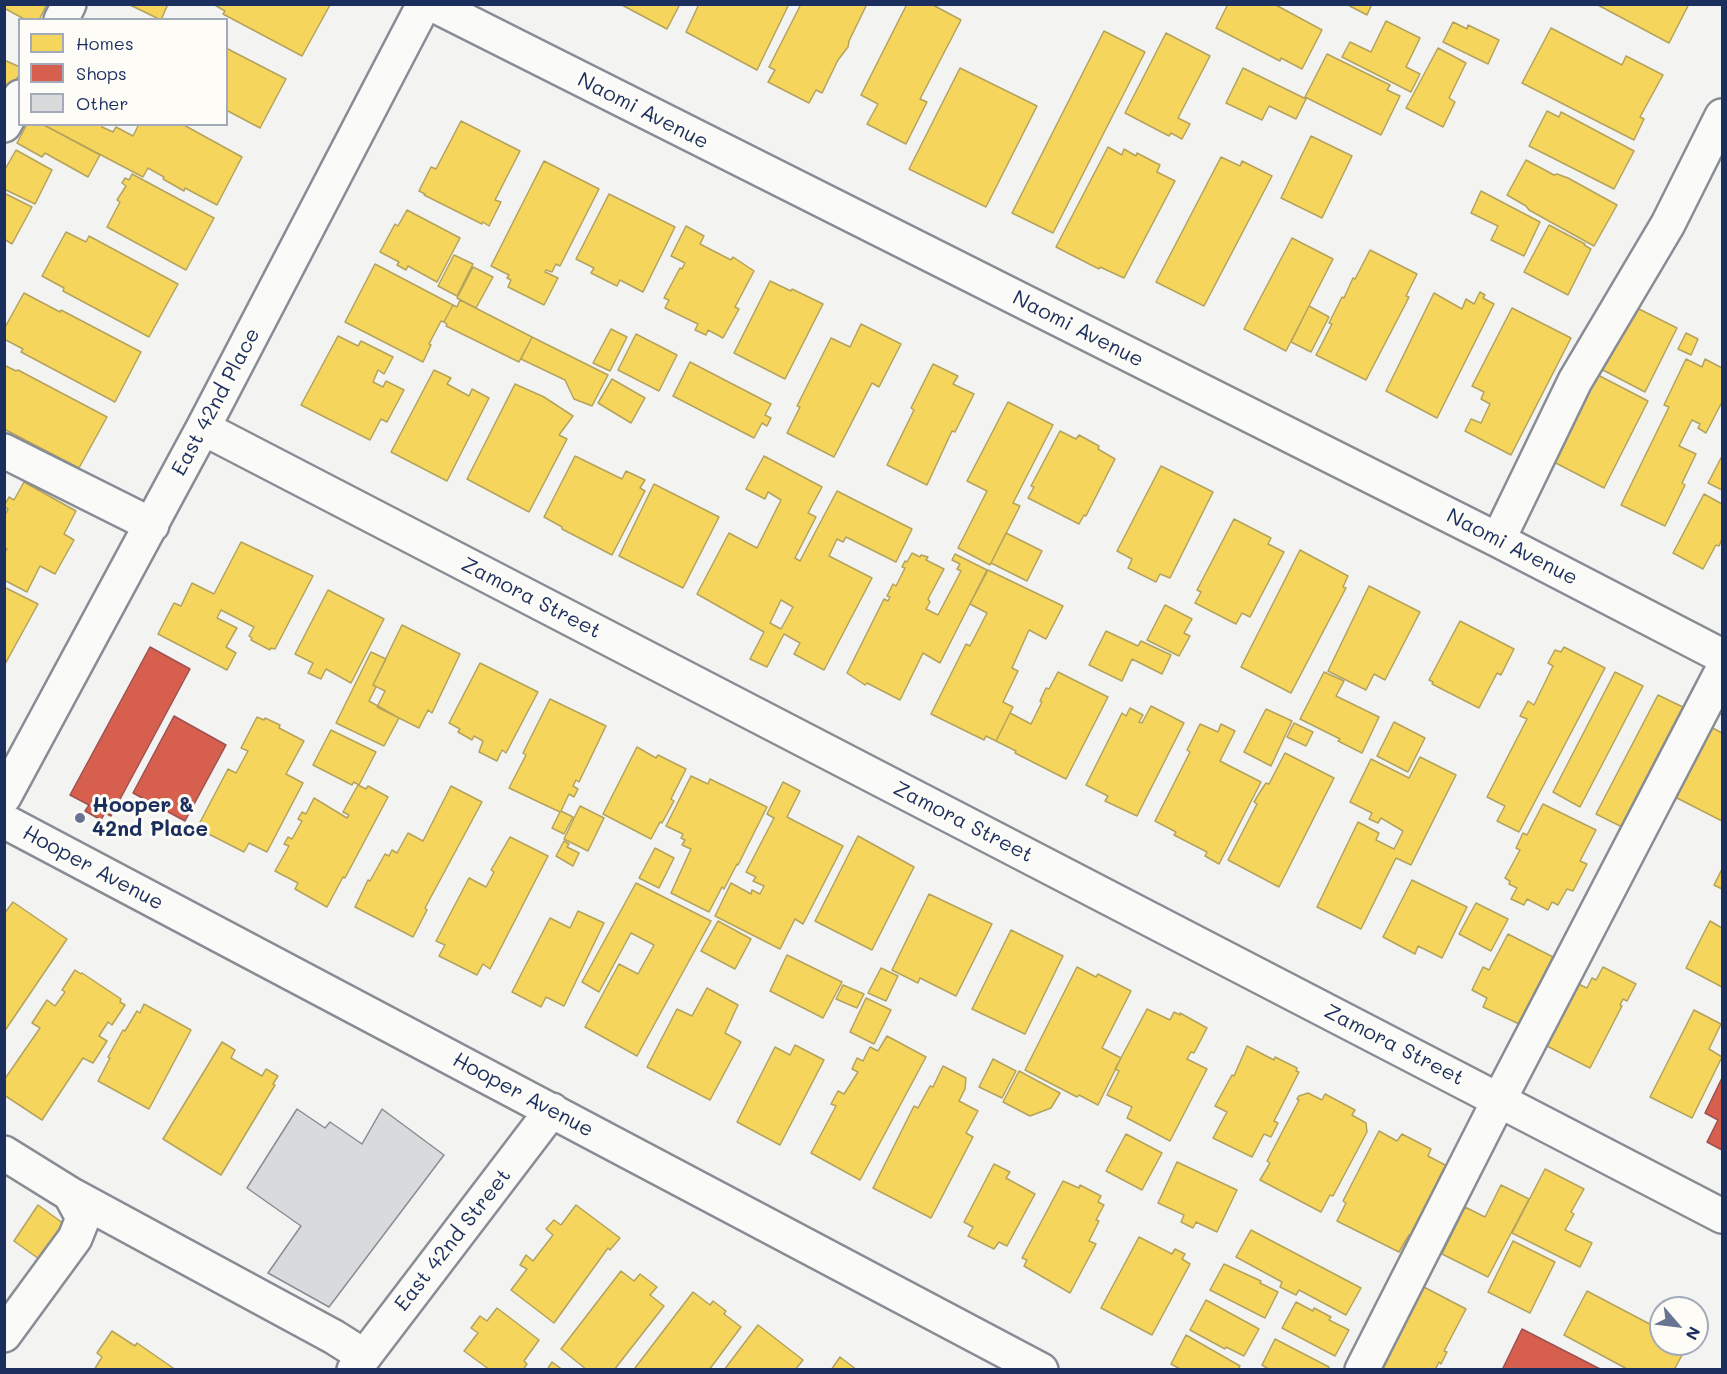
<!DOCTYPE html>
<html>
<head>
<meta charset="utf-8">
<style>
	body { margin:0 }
	#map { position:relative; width:1727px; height:1374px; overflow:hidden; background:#f3f3f2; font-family:Mali,sans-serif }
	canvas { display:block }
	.frame { position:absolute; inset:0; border:6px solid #1b2f5e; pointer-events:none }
	.legend { position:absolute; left:18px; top:18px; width:210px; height:108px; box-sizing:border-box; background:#fdfcf7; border:2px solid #a3aaba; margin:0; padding:8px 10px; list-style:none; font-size:18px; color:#1b2f5e }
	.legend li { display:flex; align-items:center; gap:12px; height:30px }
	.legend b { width:30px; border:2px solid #a3aaba }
	.north { position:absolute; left:1649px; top:1296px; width:60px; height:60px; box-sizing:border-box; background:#fdfcf7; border:2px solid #a3aaba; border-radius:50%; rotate:118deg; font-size:16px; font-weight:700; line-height:24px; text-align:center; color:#1b2f5e }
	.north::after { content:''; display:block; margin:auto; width:21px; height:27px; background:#677492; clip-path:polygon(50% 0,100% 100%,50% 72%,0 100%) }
</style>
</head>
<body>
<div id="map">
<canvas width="1727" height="1374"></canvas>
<div class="frame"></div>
<ul class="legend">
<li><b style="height:16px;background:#f6d55c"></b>Homes</li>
<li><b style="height:16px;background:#d6604d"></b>Shops</li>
<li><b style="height:16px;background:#d9dadb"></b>Other</li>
</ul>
<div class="north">N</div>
</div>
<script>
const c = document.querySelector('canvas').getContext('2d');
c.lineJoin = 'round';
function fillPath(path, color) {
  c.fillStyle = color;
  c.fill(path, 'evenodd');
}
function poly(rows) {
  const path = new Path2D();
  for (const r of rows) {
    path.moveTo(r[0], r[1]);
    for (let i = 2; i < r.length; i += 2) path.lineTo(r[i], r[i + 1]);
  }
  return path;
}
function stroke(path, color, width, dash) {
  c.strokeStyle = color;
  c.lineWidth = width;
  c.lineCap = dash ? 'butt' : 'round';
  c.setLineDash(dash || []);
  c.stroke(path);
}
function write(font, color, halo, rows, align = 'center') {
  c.font = font + ' Mali,sans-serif';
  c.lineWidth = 6;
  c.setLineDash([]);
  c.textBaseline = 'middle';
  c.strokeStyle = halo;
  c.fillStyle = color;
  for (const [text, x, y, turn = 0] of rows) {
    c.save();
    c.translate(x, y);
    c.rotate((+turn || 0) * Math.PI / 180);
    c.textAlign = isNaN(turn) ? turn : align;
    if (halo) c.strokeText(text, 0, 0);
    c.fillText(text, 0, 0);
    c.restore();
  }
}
const homes = poly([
	[4,4,47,4,39,20,26,20,4,8,4,4],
	[128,4,168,4,161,20,128,4],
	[213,4,330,4,330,5,302,56,223,14,225,11,213,4],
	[620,4,680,4,667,29,620,4],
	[699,4,789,4,757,70,686,32,699,4],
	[801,4,867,4,849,41,848,47,838,60,822,93,816,90,809,103,768,82,775,70,769,67,801,4],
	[907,4,931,4,961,20,920,99,927,102,906,144,867,124,878,104,861,95,907,4],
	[1228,4,1274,4,1322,30,1302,69,1281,58,1280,61,1216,28,1228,4],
	[1346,4,1372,4,1367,15,1346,4],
	[1596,4,1689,4,1669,43,1596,4],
	[1386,21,1420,38,1406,67,1420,74,1411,92,1342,57,1350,42,1371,52,1386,21],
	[1453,22,1467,29,1468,25,1499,40,1488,64,1443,42,1453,22],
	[1551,28,1622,65,1626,56,1663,75,1640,117,1644,119,1634,140,1522,83,1551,28],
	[1104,31,1145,52,1053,233,1012,213,1104,31],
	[1166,33,1210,56,1178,118,1190,124,1182,139,1171,133,1169,136,1125,113,1166,33],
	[226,48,286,79,260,128,226,110,226,48],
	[1438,48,1466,63,1449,98,1455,102,1443,127,1406,108,1438,48],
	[1327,54,1390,85,1387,90,1400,96,1381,135,1305,97,1327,54],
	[4,60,20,67,20,73,5,100,4,60],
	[960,68,1037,106,986,207,909,169,960,68],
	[1243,68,1306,99,1296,119,1269,106,1262,120,1226,103,1243,68],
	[1547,111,1559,117,1561,112,1634,151,1614,189,1529,146,1547,111],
	[461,121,520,151,495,200,501,202,489,226,483,222,482,224,424,195,425,194,419,191,431,167,436,169,461,121],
	[27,124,42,124,100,155,88,177,45,153,42,157,17,143,27,124],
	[42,124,103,124,102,127,113,132,116,127,133,136,139,124,182,124,242,157,217,205,185,188,184,191,163,179,164,177,148,168,143,177,42,124],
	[1311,136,1352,156,1322,218,1281,198,1311,136],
	[1108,147,1122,155,1124,149,1136,156,1137,153,1160,165,1157,172,1175,181,1124,278,1100,267,1099,269,1056,247,1108,147],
	[16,150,52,170,35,204,4,189,4,171,16,150],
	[1221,157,1240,166,1242,161,1272,176,1204,306,1156,282,1221,157],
	[1526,160,1554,175,1557,174,1568,178,1617,205,1594,246,1529,210,1526,206,1507,195,1526,160],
	[544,161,599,189,560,266,556,264,552,272,546,270,545,272,558,278,544,305,508,287,511,280,507,278,509,275,491,266,544,161],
	[132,174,214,218,186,270,107,227,120,202,117,200,126,186,122,183,125,178,129,180,132,174],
	[1481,191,1540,222,1524,256,1491,240,1498,226,1471,213,1481,191],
	[4,193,32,207,12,244,4,239,4,193],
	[609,194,675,227,643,292,620,280,617,286,591,273,594,268,576,259,609,194],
	[407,210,460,238,437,282,408,266,406,270,397,265,399,262,380,252,395,224,398,226,407,210],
	[1549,225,1585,244,1584,245,1591,249,1568,295,1524,272,1549,225],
	[686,226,704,236,700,244,731,260,733,257,754,271,735,307,739,309,723,338,708,330,706,335,695,330,698,324,665,308,669,300,664,298,680,268,682,269,685,263,671,256,686,226],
	[66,232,86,242,89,236,178,284,149,337,63,291,64,288,42,276,66,232],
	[1292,238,1333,259,1286,351,1244,329,1292,238],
	[1370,250,1417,274,1406,296,1409,297,1405,305,1366,380,1316,355,1332,324,1329,323,1342,297,1344,298,1353,278,1355,279,1370,250],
	[454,255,473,264,457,296,438,286,454,255],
	[375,264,453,305,444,322,441,321,429,344,431,345,423,362,345,322,375,264],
	[473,267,493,277,476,308,457,298,473,267],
	[770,281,791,291,792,289,823,304,785,379,734,353,770,281],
	[1480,292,1485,295,1483,298,1494,304,1437,418,1386,391,1434,293,1462,309,1466,299,1474,304,1480,292],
	[24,293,60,312,61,310,141,352,115,402,21,352,23,349,4,339,4,329,24,293],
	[460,300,532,337,519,362,446,326,447,324,444,322,453,305,457,307,460,300],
	[1309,306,1329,317,1311,352,1291,342,1309,306],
	[1633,306,1677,328,1645,392,1601,369,1633,306],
	[1512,308,1571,338,1511,455,1465,431,1471,419,1481,423,1490,404,1481,399,1484,392,1472,386,1512,308],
	[861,324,901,344,879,387,872,383,834,457,787,433,800,407,797,406,831,338,850,347,861,324],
	[611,329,627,337,610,371,593,363,611,329],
	[1686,333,1698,339,1691,355,1678,349,1686,333],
	[636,334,677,355,659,391,618,370,636,334],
	[338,336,358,346,361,341,393,357,384,374,378,370,373,382,383,387,386,381,404,390,387,422,381,419,370,440,301,405,338,336],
	[532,337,608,375,592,406,574,399,565,380,521,359,532,337],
	[1686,359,1702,367,1705,359,1722,368,1722,402,1706,433,1698,428,1700,424,1692,420,1679,446,1696,454,1682,483,1685,485,1665,526,1621,505,1669,407,1664,405,1686,359],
	[690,362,771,404,765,415,771,418,767,426,762,423,754,438,673,396,690,362],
	[933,364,958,376,953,384,974,394,955,432,952,431,927,485,887,465,914,410,911,408,933,364],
	[4,365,16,371,18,370,107,417,79,468,4,429,4,365],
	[434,370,451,378,447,384,469,396,472,389,489,398,447,481,391,452,434,370],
	[1594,373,1648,401,1604,488,1550,460,1578,394,1586,398,1593,382,1594,373],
	[612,379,645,398,631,423,598,403,612,379],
	[515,384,544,397,573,416,559,435,567,439,529,512,467,479,515,384],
	[1008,402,1053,425,1013,503,1020,506,990,565,958,548,987,491,967,481,1008,402],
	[1060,431,1076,439,1079,435,1099,446,1098,449,1115,459,1086,516,1084,515,1079,524,1028,498,1034,487,1031,486,1060,431],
	[575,456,622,479,626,471,645,480,640,488,645,491,612,555,562,529,562,527,544,517,575,456],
	[764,456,822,487,808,513,816,517,795,558,800,561,837,491,912,529,896,562,846,537,843,542,837,539,829,556,872,578,824,670,794,654,800,643,784,634,767,667,750,659,764,632,697,594,729,533,757,548,781,500,768,492,765,499,746,489,764,456],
	[781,600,793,607,781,629,770,623,781,600],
	[1722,456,1722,490,1708,483,1722,456],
	[1161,466,1213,492,1170,578,1160,574,1156,582,1128,568,1132,559,1117,551,1161,466],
	[24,482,76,511,64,534,74,540,55,574,40,566,27,592,4,580,4,553,7,549,4,548,4,517,8,509,4,506,9,497,14,500,24,482],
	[654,484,719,517,683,588,619,556,654,484],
	[1704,494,1722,504,1722,539,1719,546,1716,545,1703,569,1673,553,1704,494],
	[1234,519,1271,538,1268,544,1284,552,1250,617,1242,613,1236,624,1195,603,1201,592,1197,590,1234,519],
	[1006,533,1042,551,1027,581,991,563,1006,533],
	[241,542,313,576,275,649,271,648,270,650,251,640,252,638,249,636,254,627,221,610,217,618,237,628,226,647,236,653,227,670,158,634,174,603,181,606,192,583,214,594,241,542],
	[1300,550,1348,576,1343,587,1346,588,1291,693,1241,667,1300,550],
	[912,553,920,557,921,555,928,557,926,560,944,569,928,599,930,602,926,609,938,615,961,571,957,569,960,564,952,560,955,554,987,570,940,663,923,653,900,700,867,683,865,685,847,673,884,599,888,601,890,597,887,596,893,584,896,586,905,568,902,567,905,561,907,562,912,553],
	[988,570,1063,606,1046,639,1029,630,1012,668,1018,671,1003,702,1013,707,996,741,986,736,984,740,931,714,966,644,970,646,987,613,970,604,988,570],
	[1369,586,1420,612,1385,680,1374,674,1366,690,1328,671,1369,586],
	[4,587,38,604,4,666,4,587],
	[328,590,384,619,351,683,326,669,321,679,308,673,313,663,295,654,328,590],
	[1165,605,1192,619,1184,633,1190,636,1179,656,1147,640,1165,605],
	[1460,621,1514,649,1501,675,1497,673,1479,708,1432,684,1433,682,1429,680,1460,621],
	[402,625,460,654,432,713,428,710,419,728,377,707,385,691,373,685,402,625],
	[1106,631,1138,646,1141,641,1171,655,1162,674,1132,659,1122,681,1089,665,1106,631],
	[1564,647,1605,668,1519,832,1497,821,1505,806,1487,797,1527,719,1520,716,1528,701,1534,705,1553,666,1548,663,1555,650,1561,652,1564,647],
	[371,652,386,659,373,685,376,687,369,701,399,718,384,746,336,723,371,652],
	[480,663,538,692,506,753,502,750,497,761,479,752,483,741,474,736,472,740,458,732,460,729,449,723,480,663],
	[1058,672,1108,697,1066,779,1015,753,1016,751,996,741,1010,713,1031,724,1042,702,1040,701,1046,688,1049,689,1058,672],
	[1324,672,1344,681,1336,696,1379,717,1362,753,1338,741,1340,739,1300,719,1324,672],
	[1615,672,1643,686,1580,807,1553,792,1615,672],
	[1658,695,1685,708,1624,828,1596,814,1658,695],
	[550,699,606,726,579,782,576,780,573,786,578,789,574,797,569,794,561,811,573,817,564,834,552,828,560,812,509,788,526,755,523,753,550,699],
	[1151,706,1184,723,1137,816,1105,801,1108,796,1086,785,1122,713,1126,716,1130,708,1143,715,1139,722,1142,723,1151,706],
	[1266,709,1292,721,1271,766,1244,752,1266,709],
	[257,717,264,720,265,718,280,725,279,728,304,741,286,774,303,783,267,852,249,843,244,852,197,828,228,769,236,773,248,751,241,748,257,717],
	[1394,722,1425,738,1408,772,1377,756,1394,722],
	[1294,723,1313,732,1306,746,1287,737,1294,723],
	[1200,724,1218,732,1221,724,1235,731,1220,761,1261,782,1219,864,1205,856,1207,852,1174,835,1176,832,1155,821,1190,752,1187,750,1200,724],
	[1709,726,1722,733,1722,821,1673,796,1709,726],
	[331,730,376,752,359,785,354,782,352,785,313,765,331,730],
	[637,747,656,758,658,755,686,769,671,799,674,801,662,823,660,822,651,839,603,814,637,747],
	[1285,753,1334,778,1279,887,1228,860,1257,804,1254,802,1260,792,1266,783,1269,784,1285,753],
	[1420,757,1456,775,1411,865,1396,858,1361,929,1317,907,1358,822,1379,833,1376,840,1394,849,1403,831,1381,818,1378,823,1369,819,1372,813,1350,802,1371,759,1409,778,1420,757],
	[691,776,708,784,710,779,767,807,738,865,737,864,724,889,722,887,709,912,671,893,691,849,682,845,685,840,681,838,683,834,666,826,691,776],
	[783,782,800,791,787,817,843,846,803,924,795,919,780,949,715,916,731,883,751,894,752,890,760,894,764,886,753,881,756,877,746,872,774,818,767,814,783,782],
	[358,785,366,789,368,786,388,797,345,878,343,877,327,907,295,889,298,883,275,871,289,846,284,844,288,837,292,839,302,821,298,819,302,812,306,814,314,798,347,818,349,815,343,812,358,785],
	[451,786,482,802,425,908,427,910,413,937,355,907,368,880,370,881,385,854,389,856,392,850,397,853,408,833,423,841,451,786],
	[1543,804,1596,830,1580,861,1587,864,1573,891,1567,889,1558,905,1552,902,1548,910,1527,899,1524,905,1511,899,1517,888,1509,884,1510,881,1505,878,1520,850,1516,848,1523,833,1527,835,1543,804],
	[580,806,604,818,588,851,564,839,580,806],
	[858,836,914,867,872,950,815,921,858,836],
	[510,837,548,856,490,969,483,964,477,975,439,956,445,945,436,941,469,878,486,887,494,872,491,870,510,837],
	[564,841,569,844,567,847,579,853,573,866,556,856,564,841],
	[655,848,674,858,659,888,639,878,655,848],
	[1722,869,1722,889,1714,885,1722,869],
	[1412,880,1467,907,1442,958,1418,946,1415,954,1383,937,1412,880],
	[636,883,711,921,637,1056,585,1027,619,964,638,974,654,945,631,933,599,992,582,982,636,883],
	[929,894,992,924,956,996,920,978,918,983,892,970,929,894],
	[13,902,67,939,4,1032,4,914,13,902],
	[1476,903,1508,919,1491,951,1459,934,1476,903],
	[578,911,604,923,564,1006,546,997,541,1007,512,992,550,918,570,928,578,911],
	[718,921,751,939,735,969,701,951,718,921],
	[1710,921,1722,928,1722,987,1686,968,1710,921],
	[1011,930,1063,956,1025,1034,972,1009,1011,930],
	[1508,934,1553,957,1519,1024,1483,1007,1487,998,1472,990,1483,967,1489,970,1508,934],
	[787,955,842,982,823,1018,770,991,787,955],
	[1077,967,1096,977,1098,974,1131,991,1102,1048,1121,1058,1098,1105,1079,1095,1077,1097,1025,1070,1077,967],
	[1603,967,1636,984,1627,1001,1623,999,1620,1005,1622,1006,1590,1068,1545,1045,1576,983,1587,988,1592,978,1596,980,1603,967],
	[881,968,898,976,886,1001,868,993,881,968],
	[75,970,81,974,82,973,121,999,120,1002,125,1005,112,1025,108,1022,99,1036,107,1041,93,1063,83,1058,42,1120,4,1095,4,1080,40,1028,32,1023,47,1000,55,1006,65,992,62,990,75,970],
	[843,985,864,994,857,1008,836,999,843,985],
	[707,988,738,1005,725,1033,741,1042,710,1100,647,1067,677,1009,692,1016,707,988],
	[866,998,891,1010,874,1044,850,1032,866,998],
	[144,1004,191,1030,149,1109,98,1081,110,1058,108,1057,123,1030,125,1031,137,1011,140,1013,144,1004],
	[1147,1009,1170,1020,1174,1012,1180,1015,1180,1013,1207,1028,1194,1053,1191,1052,1187,1059,1207,1069,1170,1141,1127,1118,1132,1107,1107,1095,1119,1071,1115,1069,1147,1009],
	[1694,1010,1721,1024,1709,1049,1722,1057,1692,1118,1650,1097,1694,1010],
	[887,1036,926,1057,860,1180,811,1153,836,1106,831,1104,838,1091,844,1094,858,1072,852,1069,857,1058,863,1061,870,1047,878,1051,887,1036],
	[222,1042,235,1050,231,1058,262,1076,266,1069,278,1076,273,1084,275,1085,221,1175,163,1139,222,1042],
	[795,1045,824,1060,780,1145,737,1122,775,1047,790,1055,795,1045],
	[1247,1046,1274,1060,1275,1057,1297,1068,1296,1071,1299,1072,1274,1121,1278,1123,1271,1137,1264,1134,1252,1157,1213,1138,1227,1112,1215,1106,1232,1075,1234,1076,1247,1046],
	[993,1059,1016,1071,1002,1098,979,1087,993,1059],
	[943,1066,966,1078,965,1089,959,1101,978,1111,966,1133,973,1137,931,1218,873,1188,914,1106,918,1108,930,1086,933,1087,943,1066],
	[1019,1071,1060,1093,1051,1108,1030,1116,1003,1102,1019,1071],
	[1308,1093,1322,1100,1325,1094,1355,1110,1352,1115,1366,1123,1367,1132,1333,1196,1330,1195,1321,1212,1260,1180,1270,1163,1267,1161,1299,1100,1297,1099,1299,1096,1308,1093],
	[1379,1131,1397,1141,1402,1134,1431,1149,1428,1156,1447,1166,1411,1236,1409,1235,1399,1252,1337,1221,1346,1203,1343,1201,1379,1131],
	[1126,1134,1162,1153,1142,1190,1106,1171,1126,1134],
	[1177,1162,1237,1190,1217,1232,1196,1222,1193,1228,1181,1222,1184,1215,1158,1203,1177,1162],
	[994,1164,1010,1172,1006,1178,1035,1194,1007,1246,999,1242,994,1249,968,1236,973,1227,964,1222,994,1164],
	[1545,1169,1584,1189,1571,1212,1574,1214,1565,1230,1592,1243,1580,1267,1512,1233,1545,1169],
	[1063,1181,1079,1188,1080,1185,1101,1196,1098,1202,1104,1205,1096,1220,1099,1221,1089,1241,1096,1244,1070,1293,1024,1266,1027,1260,1022,1258,1063,1181],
	[1501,1185,1529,1199,1488,1277,1442,1254,1465,1207,1485,1217,1501,1185],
	[38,1205,71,1229,46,1264,14,1241,38,1205],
	[576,1205,620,1238,610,1250,608,1248,554,1323,511,1290,527,1269,520,1265,526,1255,533,1261,553,1235,546,1229,554,1220,561,1225,576,1205],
	[1251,1230,1361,1288,1346,1315,1299,1290,1296,1295,1280,1287,1282,1282,1236,1257,1251,1230],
	[1139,1237,1172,1254,1175,1249,1185,1254,1182,1259,1190,1264,1152,1335,1101,1308,1139,1237],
	[1513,1241,1555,1262,1530,1313,1488,1292,1513,1241],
	[1224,1264,1261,1281,1260,1283,1278,1292,1265,1318,1210,1290,1224,1264],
	[621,1271,634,1281,640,1274,657,1287,650,1295,664,1306,614,1370,587,1370,561,1349,621,1271],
	[1422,1286,1466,1309,1444,1351,1447,1352,1441,1364,1439,1362,1435,1370,1382,1370,1390,1354,1387,1353,1422,1286],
	[1587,1291,1661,1330,1661,1344,1688,1344,1674,1370,1629,1370,1564,1335,1587,1291],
	[693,1292,710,1305,713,1301,726,1311,724,1314,741,1327,709,1370,638,1370,635,1368,693,1292],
	[1206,1300,1259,1329,1244,1356,1226,1347,1225,1349,1190,1330,1206,1300],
	[1296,1302,1313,1311,1314,1308,1331,1317,1329,1320,1349,1330,1335,1356,1282,1328,1296,1302],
	[497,1308,539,1340,524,1361,527,1364,523,1370,490,1370,464,1351,478,1333,471,1328,480,1316,487,1321,497,1308],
	[758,1325,803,1360,795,1370,724,1370,758,1325],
	[112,1331,135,1346,137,1343,176,1370,94,1370,102,1357,97,1353,112,1331],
	[1186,1335,1240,1366,1238,1370,1182,1370,1171,1364,1186,1335],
	[1275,1339,1329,1367,1328,1370,1270,1370,1262,1365,1275,1339],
	[840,1357,857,1370,831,1370,840,1357],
	[552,1362,563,1370,547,1370,552,1362]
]);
fillPath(homes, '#f6d55c');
stroke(homes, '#b4a35d', 1.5);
const shops = poly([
	[150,647,190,669,111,816,105,813,101,820,85,811,89,805,70,795,150,647],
	[174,716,226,745,185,821,133,793,174,716],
	[1722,1078,1722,1150,1707,1142,1718,1120,1705,1113,1722,1078],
	[1522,1329,1602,1370,1502,1370,1522,1329]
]);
fillPath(shops, '#d6604d');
stroke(shops, '#9e5152', 1.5);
const building = poly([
	[297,1109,325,1128,330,1122,362,1144,382,1109,444,1155,329,1307,268,1273,301,1226,247,1188,297,1109]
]);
fillPath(building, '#d9dadb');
stroke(building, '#888c94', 1.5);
const minor = poly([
	[432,4,1498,540,1722,656],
	[61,20,69,4],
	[4,125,20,97],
	[203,428,1722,1216],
	[4,451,152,525],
	[1498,540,1575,381,1668,224,1722,116],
	[4,797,203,428,424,4],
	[4,821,1041,1370],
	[4,1153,70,1194,83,1218,75,1238,4,1335],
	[70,1194,334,1337,364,1356],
	[354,1370,552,1110],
	[1362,1370,1499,1100,1722,671]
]);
stroke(minor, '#888c94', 38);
stroke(minor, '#fafaf8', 33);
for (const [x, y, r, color] of [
	[80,818,6,"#677492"]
]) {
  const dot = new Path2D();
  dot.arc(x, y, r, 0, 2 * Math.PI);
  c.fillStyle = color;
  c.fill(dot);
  stroke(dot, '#fdfcf7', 2);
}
write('21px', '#1b2f5e', '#fdfcf7', [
	["Naomi Avenue",643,111,27],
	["Naomi Avenue",1078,329,27],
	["East 42nd Place",216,402,-62],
	["Naomi Avenue",1512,547,27],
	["Zamora Street",531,598,27],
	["Zamora Street",963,822,27],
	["Hooper Avenue",93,868,28],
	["Zamora Street",1394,1045,27],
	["Hooper Avenue",523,1095,28],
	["East 42nd Street",453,1240,-52]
]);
write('bold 21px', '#1b2f5e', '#fdfcf7', [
	["Hooper &",92,806],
	["42nd Place",92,830]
], 'left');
</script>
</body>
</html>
